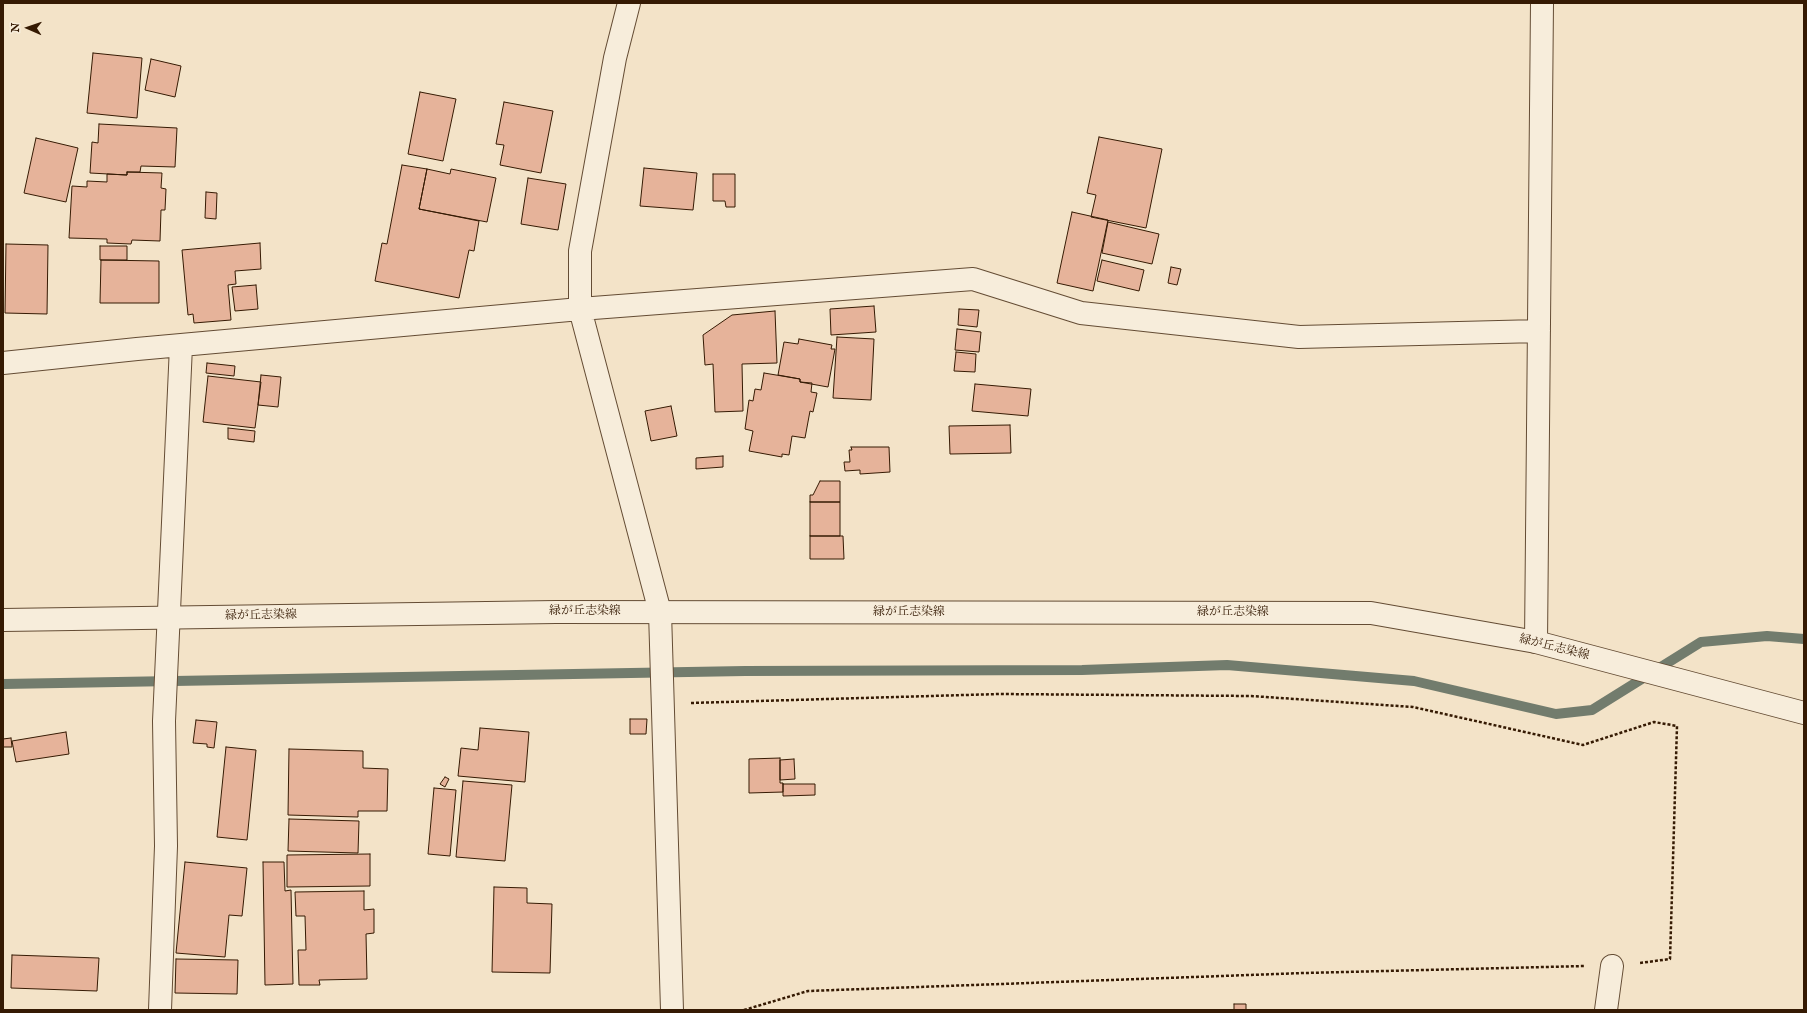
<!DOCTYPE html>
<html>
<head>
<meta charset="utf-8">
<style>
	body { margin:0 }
	#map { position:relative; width:1807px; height:1013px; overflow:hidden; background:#f3e3c8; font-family:"IM FELL English",serif }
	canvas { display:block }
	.frame { position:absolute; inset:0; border:4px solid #351a03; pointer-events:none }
	.north { position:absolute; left:8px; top:8px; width:40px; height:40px; -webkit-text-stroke:3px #f7eddb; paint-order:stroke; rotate:272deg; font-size:11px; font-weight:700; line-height:16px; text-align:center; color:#351a03 }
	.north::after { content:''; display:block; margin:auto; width:14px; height:18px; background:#351a03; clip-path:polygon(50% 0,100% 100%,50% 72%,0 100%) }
</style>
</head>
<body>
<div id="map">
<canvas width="1807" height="1013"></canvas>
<div class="frame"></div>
<div class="north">N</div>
</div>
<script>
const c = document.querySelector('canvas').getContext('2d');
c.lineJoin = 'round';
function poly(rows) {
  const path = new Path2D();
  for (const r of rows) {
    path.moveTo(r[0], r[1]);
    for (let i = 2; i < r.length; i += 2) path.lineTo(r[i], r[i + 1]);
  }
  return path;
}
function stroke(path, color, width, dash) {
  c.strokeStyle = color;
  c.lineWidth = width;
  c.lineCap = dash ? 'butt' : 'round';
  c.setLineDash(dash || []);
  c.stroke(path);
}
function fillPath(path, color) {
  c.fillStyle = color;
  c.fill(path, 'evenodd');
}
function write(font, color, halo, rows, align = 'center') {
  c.font = font + ' "IM FELL English","Noto Serif JP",serif';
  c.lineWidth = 4;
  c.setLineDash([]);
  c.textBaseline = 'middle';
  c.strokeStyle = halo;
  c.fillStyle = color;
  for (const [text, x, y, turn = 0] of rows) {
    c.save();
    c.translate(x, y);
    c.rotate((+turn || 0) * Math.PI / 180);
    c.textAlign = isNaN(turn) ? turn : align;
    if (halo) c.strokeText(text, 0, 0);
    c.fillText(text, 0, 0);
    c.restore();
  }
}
stroke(poly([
	[3,684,745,671,1082,670,1227,665,1414,681,1556,714,1592,710,1701,642,1767,636,1804,639]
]), '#727c6d', 10);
const building = poly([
	[93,53,142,58,137,118,87,113,93,53],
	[151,59,181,66,175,97,145,90,151,59],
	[420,92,456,99,443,161,408,154,420,92],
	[504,102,553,111,541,173,500,165,504,145,496,144,504,102],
	[99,124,177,128,175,167,141,166,140,172,127,172,127,175,90,173,92,142,98,143,99,124],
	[1099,137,1162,149,1146,228,1091,217,1096,195,1087,193,1099,137],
	[36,138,78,148,66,202,24,193,36,138],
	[402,165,427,169,419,209,479,221,474,251,469,250,459,298,375,281,382,243,387,244,402,165],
	[644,168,697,173,693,210,640,206,644,168],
	[427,169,450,174,451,169,496,178,487,222,419,209,427,169],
	[127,172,162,173,161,188,166,189,165,210,161,210,160,241,132,240,131,244,107,243,107,239,69,238,72,186,87,187,87,181,107,182,107,174,127,175,127,172],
	[713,174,735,174,735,207,726,207,725,201,713,201,713,174],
	[528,178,566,184,558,230,521,224,528,178],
	[206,192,217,193,216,219,205,218,206,192],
	[1072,212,1108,220,1093,291,1057,283,1072,212],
	[1108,222,1159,234,1152,264,1102,253,1108,222],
	[260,243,261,269,235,271,236,284,228,285,231,320,194,323,193,314,188,315,182,250,260,243],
	[6,244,48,245,47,314,5,313,6,244],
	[100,246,127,246,127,260,100,260,100,246],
	[101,260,159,261,159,303,100,303,101,260],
	[1102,260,1144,270,1139,291,1097,281,1102,260],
	[1171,267,1181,269,1177,285,1168,283,1171,267],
	[256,285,258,309,235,311,232,287,256,285],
	[874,306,876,332,831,335,830,309,874,306],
	[959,309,979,310,977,327,958,325,959,309],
	[775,311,777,363,742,364,743,411,715,412,713,364,705,365,703,335,732,315,775,311],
	[957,329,981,332,979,352,955,350,957,329],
	[837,337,874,339,871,400,833,398,837,337],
	[799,339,832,345,831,349,835,349,828,387,800,382,800,379,778,375,784,342,798,344,799,339],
	[956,352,976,354,975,372,954,371,956,352],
	[207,363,235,366,234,376,206,373,207,363],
	[764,373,800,379,800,382,812,383,811,392,817,393,813,412,810,411,805,438,792,436,789,455,782,454,782,457,749,451,753,431,745,429,749,400,753,401,755,389,761,390,764,373],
	[261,375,281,377,278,407,258,405,261,375],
	[208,376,261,382,255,428,203,422,208,376],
	[975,384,1031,389,1028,416,972,411,975,384],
	[671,406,677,436,651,441,645,411,671,406],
	[1010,425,1011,453,950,454,949,426,1010,425],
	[228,428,255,431,254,442,228,439,228,428],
	[851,447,889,447,890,472,860,474,860,470,845,471,844,462,850,462,849,450,852,450,851,447],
	[723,456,723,467,696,469,696,458,723,456],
	[820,481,840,481,840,502,810,502,810,495,813,495,820,481],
	[810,502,840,502,840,536,810,536,810,502],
	[810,536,843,536,844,559,810,559,810,536],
	[630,719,647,719,646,734,630,734,630,719],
	[196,720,217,722,214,748,207,747,207,744,193,743,196,720],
	[480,728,529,732,525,782,458,776,461,748,478,750,480,728],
	[66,732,69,754,16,762,12,741,66,732],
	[11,738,12,747,3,747,3,739,11,738],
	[226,747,256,750,247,840,217,837,226,747],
	[289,749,363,751,363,768,388,769,387,811,358,811,358,817,288,815,289,749],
	[780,758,780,783,783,783,783,792,749,793,749,759,780,758],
	[794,759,795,779,780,780,780,760,794,759],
	[445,777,449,779,445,787,440,784,445,777],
	[463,781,512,785,505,861,456,857,463,781],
	[783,784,815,784,815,795,783,796,783,784],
	[434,788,456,790,450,856,428,854,434,788],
	[289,819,359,821,358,853,288,851,289,819],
	[370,854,370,886,287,887,287,855,370,854],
	[185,862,247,868,242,916,229,915,225,957,176,953,185,862],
	[263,862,284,862,285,891,291,890,293,984,265,985,263,862],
	[494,887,527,888,527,903,552,904,550,973,492,972,494,887],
	[364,891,364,910,374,909,374,933,366,934,367,979,319,980,320,985,299,985,298,950,306,950,305,916,296,916,295,892,364,891],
	[12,955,99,958,97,991,11,988,12,955],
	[176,959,238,960,237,994,175,993,176,959],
	[1234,1004,1246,1004,1246,1010,1234,1010,1234,1004]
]);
fillPath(building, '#e6b39a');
stroke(building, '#351a03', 1);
const minor = poly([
	[629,3,615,58,580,251,580,309,660,612,672,1010],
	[3,363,137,349,580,309,973,279,1081,313,1299,337,1539,331],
	[1536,642,1542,3],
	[160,1010,166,846,164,721,181,346],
	[1606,1010,1612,966]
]);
const tertiary = poly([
	[3,620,556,612,1371,613,1536,642,1804,713]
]);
stroke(minor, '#644c34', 24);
stroke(tertiary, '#644c34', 24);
stroke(poly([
	[691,703,999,694,1251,696,1413,707,1583,745,1654,722,1677,726,1670,959,1640,963],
	[744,1010,808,991,1304,973,1585,966]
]), '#351a03', 2.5, [3, 2]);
stroke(minor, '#f7eddb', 22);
stroke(tertiary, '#f7eddb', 22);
write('12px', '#351a03', '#f7eddb', [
	["緑が丘志染線",585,612],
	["緑が丘志染線",909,613],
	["緑が丘志染線",1233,613],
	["緑が丘志染線",261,616,-1],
	["緑が丘志染線",1554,648,14]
]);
</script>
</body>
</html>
